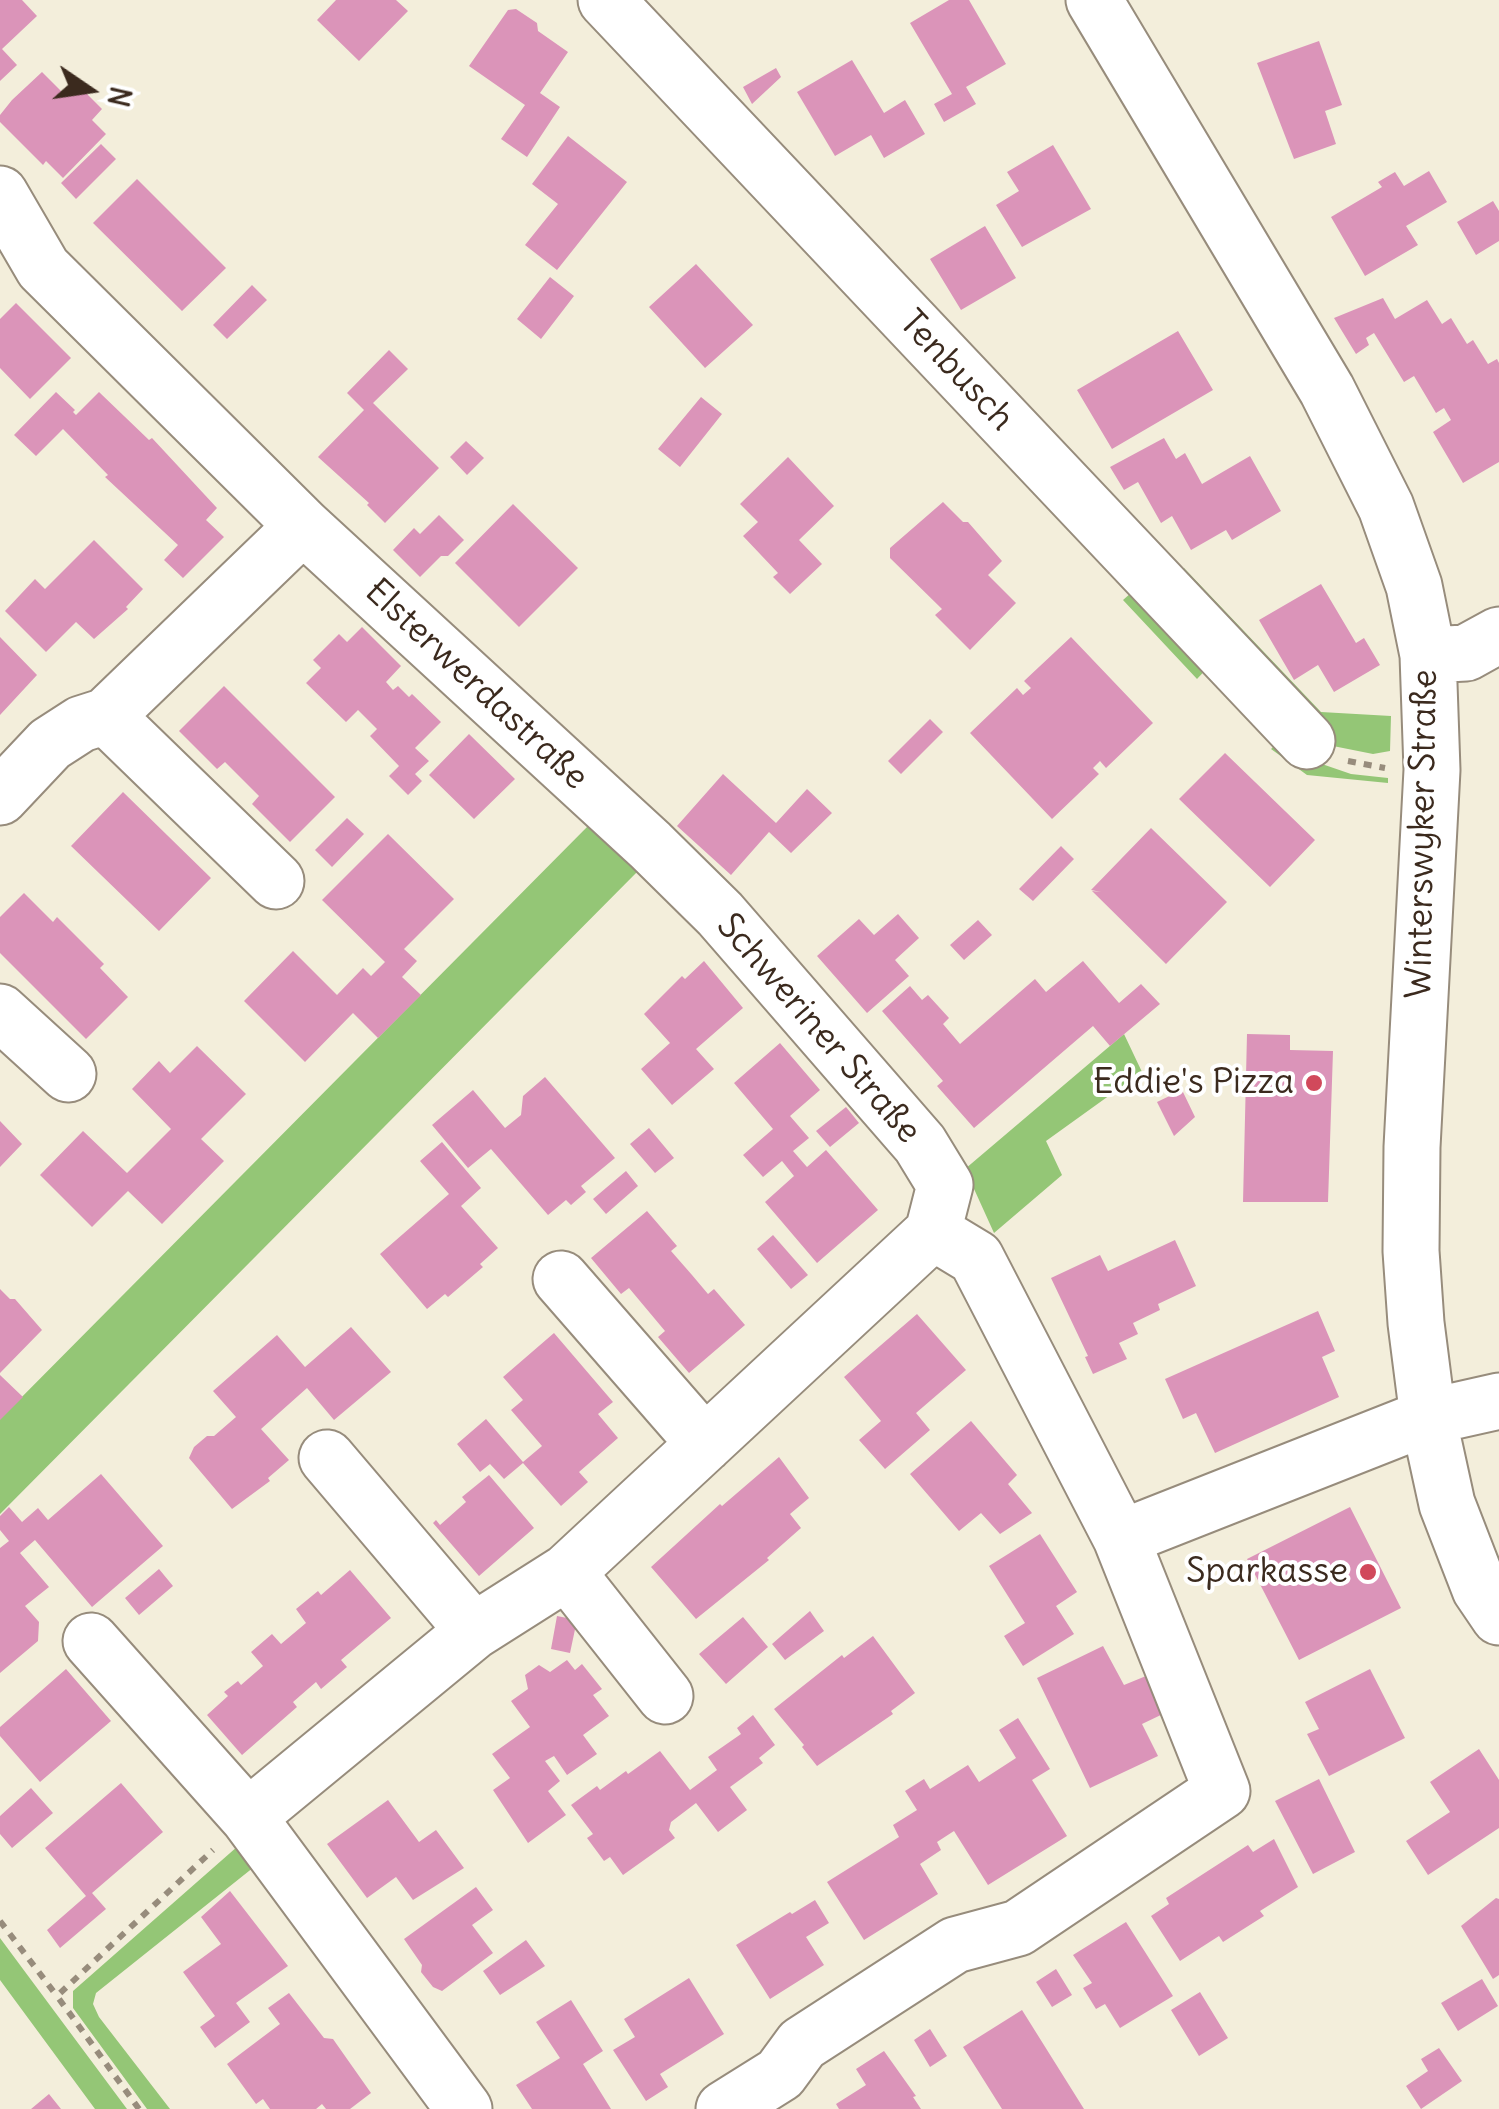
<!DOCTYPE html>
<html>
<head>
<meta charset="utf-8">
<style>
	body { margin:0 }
	#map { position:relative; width:1499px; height:2109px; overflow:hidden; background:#f3eedb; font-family:Delius,sans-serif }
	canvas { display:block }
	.north { position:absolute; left:40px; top:40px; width:100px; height:100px; -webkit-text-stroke:8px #fff; paint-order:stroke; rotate:103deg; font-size:28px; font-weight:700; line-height:40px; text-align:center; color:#3b2a1e }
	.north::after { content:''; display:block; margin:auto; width:35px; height:45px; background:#3b2a1e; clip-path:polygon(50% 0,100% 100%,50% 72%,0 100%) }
</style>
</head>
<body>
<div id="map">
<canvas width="1499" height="2109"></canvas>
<div class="north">N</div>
</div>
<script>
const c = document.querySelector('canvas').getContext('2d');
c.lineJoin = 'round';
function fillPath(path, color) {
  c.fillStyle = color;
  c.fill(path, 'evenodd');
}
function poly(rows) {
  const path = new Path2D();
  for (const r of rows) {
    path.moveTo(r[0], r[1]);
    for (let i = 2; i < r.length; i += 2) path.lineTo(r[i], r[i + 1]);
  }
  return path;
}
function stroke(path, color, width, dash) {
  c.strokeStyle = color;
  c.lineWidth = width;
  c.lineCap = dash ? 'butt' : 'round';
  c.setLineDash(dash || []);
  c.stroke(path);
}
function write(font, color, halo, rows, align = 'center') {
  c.font = font + ' Delius,sans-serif';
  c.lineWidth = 8;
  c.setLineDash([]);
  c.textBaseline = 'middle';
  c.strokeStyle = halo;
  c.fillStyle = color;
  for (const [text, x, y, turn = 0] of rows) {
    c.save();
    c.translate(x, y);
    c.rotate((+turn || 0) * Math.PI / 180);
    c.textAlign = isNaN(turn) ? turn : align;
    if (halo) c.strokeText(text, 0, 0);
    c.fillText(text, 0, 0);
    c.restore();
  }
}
fillPath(poly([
	[1184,568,1321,712,1391,716,1390,751,1373,754,1333,746,1171,581],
	[1140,585,1215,660,1197,679,1123,600],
	[1285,735,1319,763,1351,774,1388,778,1388,783,1307,775,1271,749],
	[589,825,640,869,0,1514,0,1419],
	[1124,1034,1142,1072,1046,1141,1062,1175,994,1233,965,1169],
	[238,1846,254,1867,96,1993,93,2004,99,2017,170,2109,147,2109,73,2008,73,1991],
	[0,1938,20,1965,127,2109,95,2109,0,1980]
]), '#94c676');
fillPath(poly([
	[0,0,22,0,37,16,2,49,17,65,0,81],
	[336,0,396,0,408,11,359,61,317,20],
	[949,0,969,0,1006,64,966,87,976,104,944,122,934,104,952,94,910,23],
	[516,9,537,23,538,31,568,52,540,93,560,107,527,157,501,139,525,105,469,66,508,10],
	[1319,41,1342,105,1325,111,1336,144,1294,159,1257,63],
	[852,60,884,113,905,100,925,134,884,158,871,135,835,156,797,92],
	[776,68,781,77,752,104,743,87],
	[42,72,64,94,76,83,102,109,92,120,106,134,63,178,46,161,43,165,0,122,0,115,12,100],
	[568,136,627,182,557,270,525,245,558,204,532,184],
	[101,144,116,159,76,199,61,183],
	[1053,145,1091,209,1022,247,996,205,1019,191,1007,172],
	[1429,171,1447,202,1406,226,1418,245,1365,276,1331,217,1382,187,1378,182,1395,172,1404,186],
	[137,179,226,268,182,311,93,223],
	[1493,201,1499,211,1499,241,1476,255,1457,222],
	[985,226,1016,278,961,310,930,259],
	[696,264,753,325,705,368,649,307],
	[550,277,574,296,541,339,517,319],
	[252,285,267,300,227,339,213,325],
	[1383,298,1395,319,1427,300,1442,324,1451,318,1467,344,1473,340,1488,364,1497,359,1499,363,1499,462,1463,483,1433,432,1451,420,1444,408,1436,413,1414,376,1404,382,1374,333,1366,338,1369,345,1356,354,1334,318],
	[16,303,71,358,30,399,0,368,0,319],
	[1178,331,1213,390,1112,449,1077,390],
	[389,350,408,369,373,403,439,468,385,523,367,505,369,503,318,457,364,410,347,393],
	[56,392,75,410,73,412,76,415,99,392,149,440,152,438,217,508,206,520,224,537,183,578,164,560,178,545,105,477,108,475,63,429,36,456,14,435],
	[701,397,722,414,680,467,658,449],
	[1164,438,1176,459,1185,453,1202,484,1250,456,1281,511,1232,540,1226,530,1191,550,1172,516,1161,523,1138,482,1124,490,1110,467],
	[466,441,484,458,467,475,450,457],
	[788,457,834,506,799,540,822,564,790,594,773,577,778,573,743,536,758,522,740,504],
	[943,502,963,522,968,522,1002,561,988,575,1016,603,970,650,935,615,942,609,890,558,890,548],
	[513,504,578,568,519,627,455,563],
	[439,515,464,540,448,556,441,556,420,577,393,550,414,528,420,534],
	[94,540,143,589,126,607,128,609,94,639,76,622,46,652,5,611,35,579,45,589],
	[1321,584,1356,643,1364,638,1380,665,1334,692,1318,665,1294,680,1259,620],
	[362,627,401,666,386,682,393,690,398,686,409,697,412,694,441,722,415,748,429,761,415,774,422,781,408,795,389,776,399,766,370,736,377,729,358,710,346,722,306,683,321,668,313,660,339,634,347,642],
	[0,637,37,675,0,715],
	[1071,637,1153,723,1106,768,1100,761,1093,768,1099,774,1052,819,970,733,1017,688,1023,695,1031,688,1024,681],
	[224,686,335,797,290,842,252,804,259,796,225,762,217,769,179,731],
	[930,719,943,732,901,774,888,761],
	[469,734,515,779,474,819,429,775],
	[1225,753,1315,840,1270,887,1179,799],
	[723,774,776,823,807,789,832,813,791,853,769,832,731,875,677,826],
	[123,792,211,878,159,931,71,846],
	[347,818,364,834,332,867,315,850],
	[1151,828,1227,902,1166,964,1092,891,1101,892,1091,890],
	[388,834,454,899,404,949,417,961,402,977,421,995,378,1038,353,1013,305,1062,244,1001,293,951,337,995,363,968,371,976,385,962,322,900],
	[1061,846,1074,859,1033,901,1019,889],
	[24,893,53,922,57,917,104,964,100,968,128,997,86,1039,0,953,0,917],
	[898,914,919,938,895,960,909,976,867,1013,817,956,859,919,874,935],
	[978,920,992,935,964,960,950,945],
	[704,961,743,1008,696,1049,714,1069,672,1105,641,1069,670,1043,644,1014,682,976,685,979],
	[1083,961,1119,1003,1141,984,1160,1004,1110,1046,1093,1026,974,1128,937,1086,943,1081,882,1011,910,986,922,1000,928,995,949,1018,943,1024,960,1044,1035,979,1046,992],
	[1247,1034,1290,1035,1290,1050,1333,1051,1328,1202,1243,1202],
	[780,1043,820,1090,790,1116,809,1138,793,1151,807,1167,826,1150,878,1210,817,1263,765,1202,794,1176,782,1161,763,1177,743,1155,773,1129,734,1083],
	[197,1046,246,1094,201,1139,224,1161,162,1224,128,1191,92,1227,40,1175,83,1131,127,1173,171,1129,132,1089,159,1061,170,1073],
	[545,1077,615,1158,581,1186,586,1192,571,1205,566,1200,548,1215,491,1149,468,1168,432,1125,473,1090,505,1128,521,1115,523,1096],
	[1182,1090,1195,1117,1174,1136,1157,1102],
	[846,1107,859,1123,830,1147,816,1131],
	[0,1121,22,1144,0,1167],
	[649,1128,674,1158,655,1173,630,1144],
	[442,1142,481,1188,461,1206,498,1248,480,1264,483,1267,448,1297,445,1294,427,1309,380,1254,449,1194,420,1161],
	[626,1171,638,1186,606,1214,593,1199],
	[647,1211,677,1246,671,1251,692,1275,708,1294,714,1289,745,1325,689,1373,658,1337,665,1331,629,1288,621,1294,591,1258],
	[773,1235,808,1275,791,1289,757,1249],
	[1175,1240,1196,1286,1158,1304,1160,1310,1133,1323,1138,1334,1119,1343,1127,1359,1093,1374,1085,1357,1088,1356,1051,1278,1100,1255,1108,1271],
	[0,1289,10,1299,15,1299,42,1330,0,1373],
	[1318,1311,1335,1351,1322,1357,1339,1397,1215,1453,1196,1413,1183,1419,1165,1379],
	[917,1314,966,1370,916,1413,930,1430,885,1469,859,1440,881,1421,844,1377],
	[351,1327,391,1372,334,1420,307,1388,261,1429,289,1460,268,1478,270,1481,232,1509,189,1458,194,1447,207,1436,214,1436,236,1417,213,1391,277,1335,305,1367],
	[554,1333,613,1402,598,1414,618,1438,579,1472,588,1482,561,1506,523,1463,504,1479,490,1464,480,1472,457,1444,486,1419,523,1462,542,1446,511,1410,523,1400,503,1377],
	[0,1375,23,1397,0,1420],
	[971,1421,1017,1475,1008,1484,1032,1513,1000,1534,981,1513,959,1531,910,1474],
	[779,1457,809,1498,790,1514,801,1528,767,1558,769,1560,696,1619,651,1567,720,1504,722,1506],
	[101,1474,163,1546,92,1607,35,1540,20,1553,49,1587,25,1606,39,1622,38,1641,0,1673,0,1548,9,1541,0,1530,0,1516,9,1507,22,1522,38,1508,48,1520],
	[489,1475,534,1528,479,1576,433,1523,436,1520,440,1525,466,1502,462,1497],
	[1350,1507,1401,1608,1299,1660,1247,1559],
	[1040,1534,1077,1592,1056,1606,1074,1634,1023,1666,1004,1636,1025,1623,989,1566],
	[159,1569,173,1586,139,1615,125,1598],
	[350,1570,391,1618,341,1660,347,1667,321,1689,316,1682,293,1702,297,1707,242,1755,207,1715,228,1696,224,1692,238,1681,241,1685,263,1666,251,1652,272,1634,281,1644,306,1623,296,1609,318,1591,321,1595],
	[810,1611,824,1631,785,1660,772,1644],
	[557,1616,577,1620,570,1653,551,1649],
	[743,1617,768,1647,726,1684,699,1654],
	[873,1636,915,1693,891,1711,893,1714,817,1766,802,1747,804,1745,774,1709,842,1655,844,1658],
	[1103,1646,1124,1685,1146,1676,1165,1713,1142,1724,1158,1756,1090,1788,1037,1678],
	[567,1660,575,1670,582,1664,602,1689,593,1695,609,1716,583,1735,597,1754,567,1775,554,1756,545,1761,560,1781,548,1791,566,1815,528,1843,493,1790,510,1778,492,1754,530,1727,511,1701,528,1689,525,1675,539,1665,550,1672],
	[66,1669,111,1721,40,1782,0,1736,0,1727],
	[1370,1669,1405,1738,1329,1776,1307,1734,1319,1729,1305,1702],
	[753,1715,775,1745,759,1758,763,1763,730,1787,747,1810,718,1832,696,1803,671,1822,669,1830,675,1838,623,1875,610,1857,604,1861,587,1838,593,1834,571,1805,597,1786,600,1790,626,1771,628,1774,660,1751,690,1790,717,1770,708,1757,741,1734,737,1728],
	[1018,1718,1050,1769,1032,1780,1067,1836,988,1885,954,1831,937,1842,941,1850,920,1864,938,1894,864,1940,827,1882,899,1837,893,1825,917,1810,905,1791,924,1779,930,1789,968,1765,979,1782,1016,1758,999,1730],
	[1479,1749,1499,1780,1499,1828,1428,1875,1406,1841,1450,1812,1430,1782],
	[1319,1779,1355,1852,1313,1874,1275,1801],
	[121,1783,163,1832,92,1893,106,1909,60,1948,47,1930,86,1896,45,1848],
	[31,1788,53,1813,12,1848,0,1834,0,1816],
	[388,1800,419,1842,436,1830,464,1868,413,1900,396,1877,367,1898,327,1844],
	[1274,1839,1298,1887,1260,1911,1264,1916,1223,1942,1219,1936,1180,1961,1151,1916,1169,1904,1166,1898,1248,1845,1253,1852],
	[476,1887,493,1910,472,1925,493,1953,442,1991,433,1987,421,1972,422,1965,404,1939],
	[230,1891,288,1966,236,2003,250,2022,215,2048,200,2027,215,2016,183,1972,221,1944,201,1917],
	[1496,1898,1499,1899,1499,1975,1493,1979,1461,1926],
	[815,1900,829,1923,806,1937,824,1965,770,1999,736,1945,790,1912,792,1914],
	[1126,1922,1173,1996,1120,2028,1105,2004,1096,2009,1083,1988,1092,1983,1073,1955],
	[526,1940,545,1966,500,1995,483,1971],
	[1056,1969,1072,1995,1052,2007,1036,1982],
	[689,1978,724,2034,660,2074,668,2087,646,2101,613,2050,635,2037,624,2019],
	[1482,1979,1498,2006,1458,2031,1441,2003],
	[1200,1992,1228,2038,1199,2056,1171,2010],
	[289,1993,324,2038,333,2039,371,2093,350,2109,326,2109,322,2104,316,2109,270,2109,263,2099,256,2104,227,2064,280,2024,268,2008],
	[571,2000,603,2051,583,2064,611,2109,532,2109,516,2085,560,2058,536,2022],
	[1022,2010,1084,2109,1002,2109,963,2047],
	[930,2029,947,2056,930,2067,914,2040],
	[1439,2048,1462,2081,1421,2109,1406,2086,1428,2071,1421,2059],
	[884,2051,916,2096,913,2097,921,2109,839,2109,836,2104,866,2085,856,2069],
	[49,2094,61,2109,31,2109]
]), '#db94b9');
const minor = poly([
	[606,0,1307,741],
	[1094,0,1327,390,1386,507,1414,586,1428,655,1432,770,1412,1147,1411,1251,1416,1323,1428,1417,1447,1504,1480,1589,1499,1617],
	[0,194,43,268,303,526,650,845,720,914,920,1144,945,1185,933,1232],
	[1428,655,1466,653,1499,635],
	[106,716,276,881],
	[0,797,50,744,81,724,106,716,303,526],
	[0,1012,68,1074],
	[561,1279,705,1444],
	[327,1458,474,1631],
	[1121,1538,1428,1417,1499,1401],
	[567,1572,665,1696],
	[91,1641,248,1817,464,2109],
	[248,1817,474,1631,567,1572,933,1232,976,1258,1121,1538,1222,1791,1018,1928,955,1945,802,2044,780,2074,724,2109]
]);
stroke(minor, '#978c7c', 59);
stroke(poly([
	[1348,761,1385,768],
	[0,1921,57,1996],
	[139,2109,57,1996,213,1850]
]), '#978c7c', 6, [8, 8]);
stroke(minor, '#fff', 55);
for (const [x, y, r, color] of [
	[1314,1083,10,"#d1495b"],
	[1368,1572,10,"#d1495b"]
]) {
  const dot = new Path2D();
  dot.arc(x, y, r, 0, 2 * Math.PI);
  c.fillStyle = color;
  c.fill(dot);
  stroke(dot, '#fff', 4);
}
write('35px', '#3b2a1e', '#fff', [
	["Tenbusch",956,371,47],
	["Elsterwerdastraße",476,685,43],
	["Winterswyker Straße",1423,834,-89],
	["Schweriner Straße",818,1029,49]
]);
write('35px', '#3b2a1e', '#fff', [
	["Eddie's Pizza",1294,1083],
	["Sparkasse",1348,1572]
], 'right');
</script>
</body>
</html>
